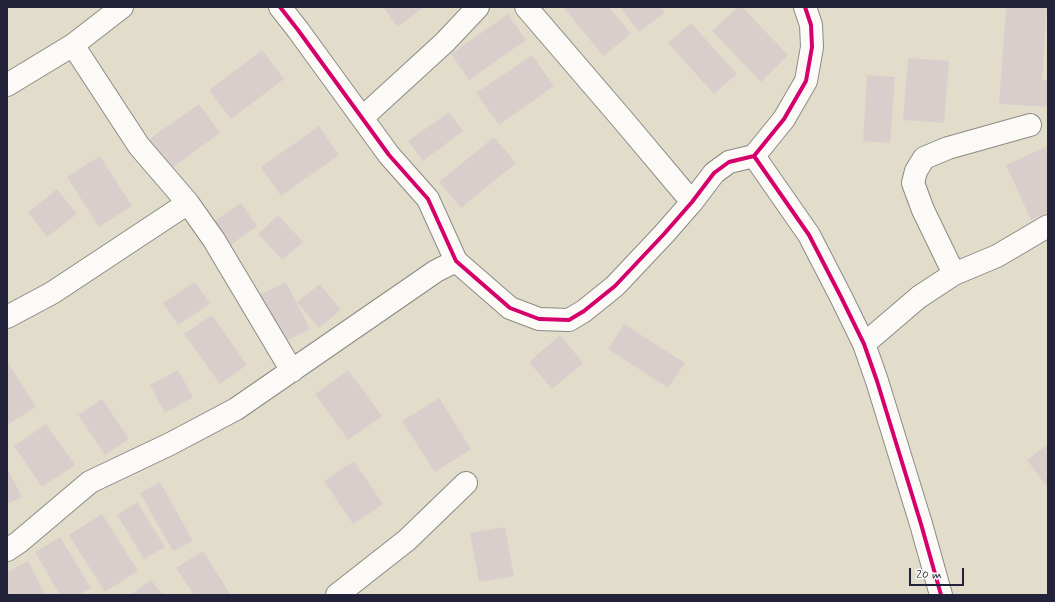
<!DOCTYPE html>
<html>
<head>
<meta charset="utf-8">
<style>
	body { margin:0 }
	#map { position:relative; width:1055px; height:602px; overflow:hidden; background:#e2ddcb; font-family:Mynerve,sans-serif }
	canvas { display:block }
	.frame { position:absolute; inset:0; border:8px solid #22223b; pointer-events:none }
	.scale { position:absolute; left:909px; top:568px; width:55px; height:18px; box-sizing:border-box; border:2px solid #22223b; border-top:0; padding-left:5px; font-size:12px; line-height:14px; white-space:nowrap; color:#22223b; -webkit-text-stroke:3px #fdfcf7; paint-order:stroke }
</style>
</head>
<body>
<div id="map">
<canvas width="1055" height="602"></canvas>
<div class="frame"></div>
<div class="scale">20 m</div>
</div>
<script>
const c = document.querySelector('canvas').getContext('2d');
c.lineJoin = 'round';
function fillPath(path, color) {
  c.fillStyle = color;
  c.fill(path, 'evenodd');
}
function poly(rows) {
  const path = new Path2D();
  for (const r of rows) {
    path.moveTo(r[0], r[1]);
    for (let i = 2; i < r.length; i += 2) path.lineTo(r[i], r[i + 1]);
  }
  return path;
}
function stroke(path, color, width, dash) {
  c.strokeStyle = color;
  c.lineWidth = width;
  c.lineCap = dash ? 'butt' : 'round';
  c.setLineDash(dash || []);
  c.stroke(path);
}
fillPath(poly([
	[383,7,424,7,398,27],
	[563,7,609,7,631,34,603,56],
	[620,7,660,7,665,13,639,32],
	[738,7,742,7,788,55,761,82,712,31],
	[1006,7,1047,7,1042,80,1048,80,1048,107,999,104],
	[508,14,526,40,469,80,451,54],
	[691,23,737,74,714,94,668,43],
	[262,50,284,79,231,119,209,90],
	[532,55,554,86,499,125,476,93],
	[908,58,949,61,944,123,903,120],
	[867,75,895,77,890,143,863,141],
	[199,104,220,133,169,170,148,140],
	[449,112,463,131,423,161,408,141],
	[319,126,339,155,281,196,261,167],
	[494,137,516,163,461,208,439,182],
	[1048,146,1048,212,1031,220,1006,165],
	[100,156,132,206,99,227,67,177],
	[57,189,77,214,47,237,28,212],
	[241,203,257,226,229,246,213,222],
	[278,215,303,242,282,260,258,234],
	[195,282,210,304,178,325,163,303],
	[286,282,310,329,284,342,260,295],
	[320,284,341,310,319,328,297,302],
	[212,315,247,365,220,384,184,334],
	[624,324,685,363,668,388,608,349],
	[560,335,583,363,552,389,529,362],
	[7,361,36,407,7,425],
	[178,370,193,397,165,413,150,385],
	[348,370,382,416,348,440,315,394],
	[439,398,471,449,435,472,402,421],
	[102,399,129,439,105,455,78,415],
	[46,424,75,465,42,487,14,446],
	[1048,444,1048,488,1027,460],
	[354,461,383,504,353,524,324,481],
	[7,468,22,497,7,504],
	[160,482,193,541,173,551,140,493],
	[137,502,165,547,144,559,117,515],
	[102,514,138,571,105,592,69,535],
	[505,527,514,576,479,582,470,533],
	[60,537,91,588,79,595,60,595,35,552],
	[203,551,231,595,194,595,176,568],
	[28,561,45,595,10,595,7,590,7,572],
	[151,580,163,595,130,595]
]), '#dacecc');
const minor = poly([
	[280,7,298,30,389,155,428,199,456,261,510,308,539,319,569,320,584,311,615,286,664,234,692,202,714,173,729,162,754,156],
	[526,7,623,120,692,202],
	[805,7,811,25,812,47,806,81,784,119,754,156,809,235,841,297,864,344,877,381,921,524,941,595],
	[73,45,139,146,188,203,214,240,292,371],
	[7,85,73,45,122,7],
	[362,118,445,42,478,7],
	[954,274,923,210,913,183,916,171,924,158,948,148,1030,125],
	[7,317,52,293,188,203],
	[864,344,919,297,954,274,997,256,1048,226],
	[7,550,19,542,90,482,170,444,236,409,436,271,456,261],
	[337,595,407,540,466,483]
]);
stroke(minor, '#8c8984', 24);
stroke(minor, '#fbfaf7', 22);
stroke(poly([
	[280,7,298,30,389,155,428,199,456,261,510,308,539,319,569,320,584,311,615,286,664,234,692,202,714,173,729,162,754,156],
	[805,7,811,25,812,47,806,81,784,119,754,156,809,235,841,297,864,344,877,381,921,524,941,595]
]), '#d6006c', 4);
</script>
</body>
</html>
